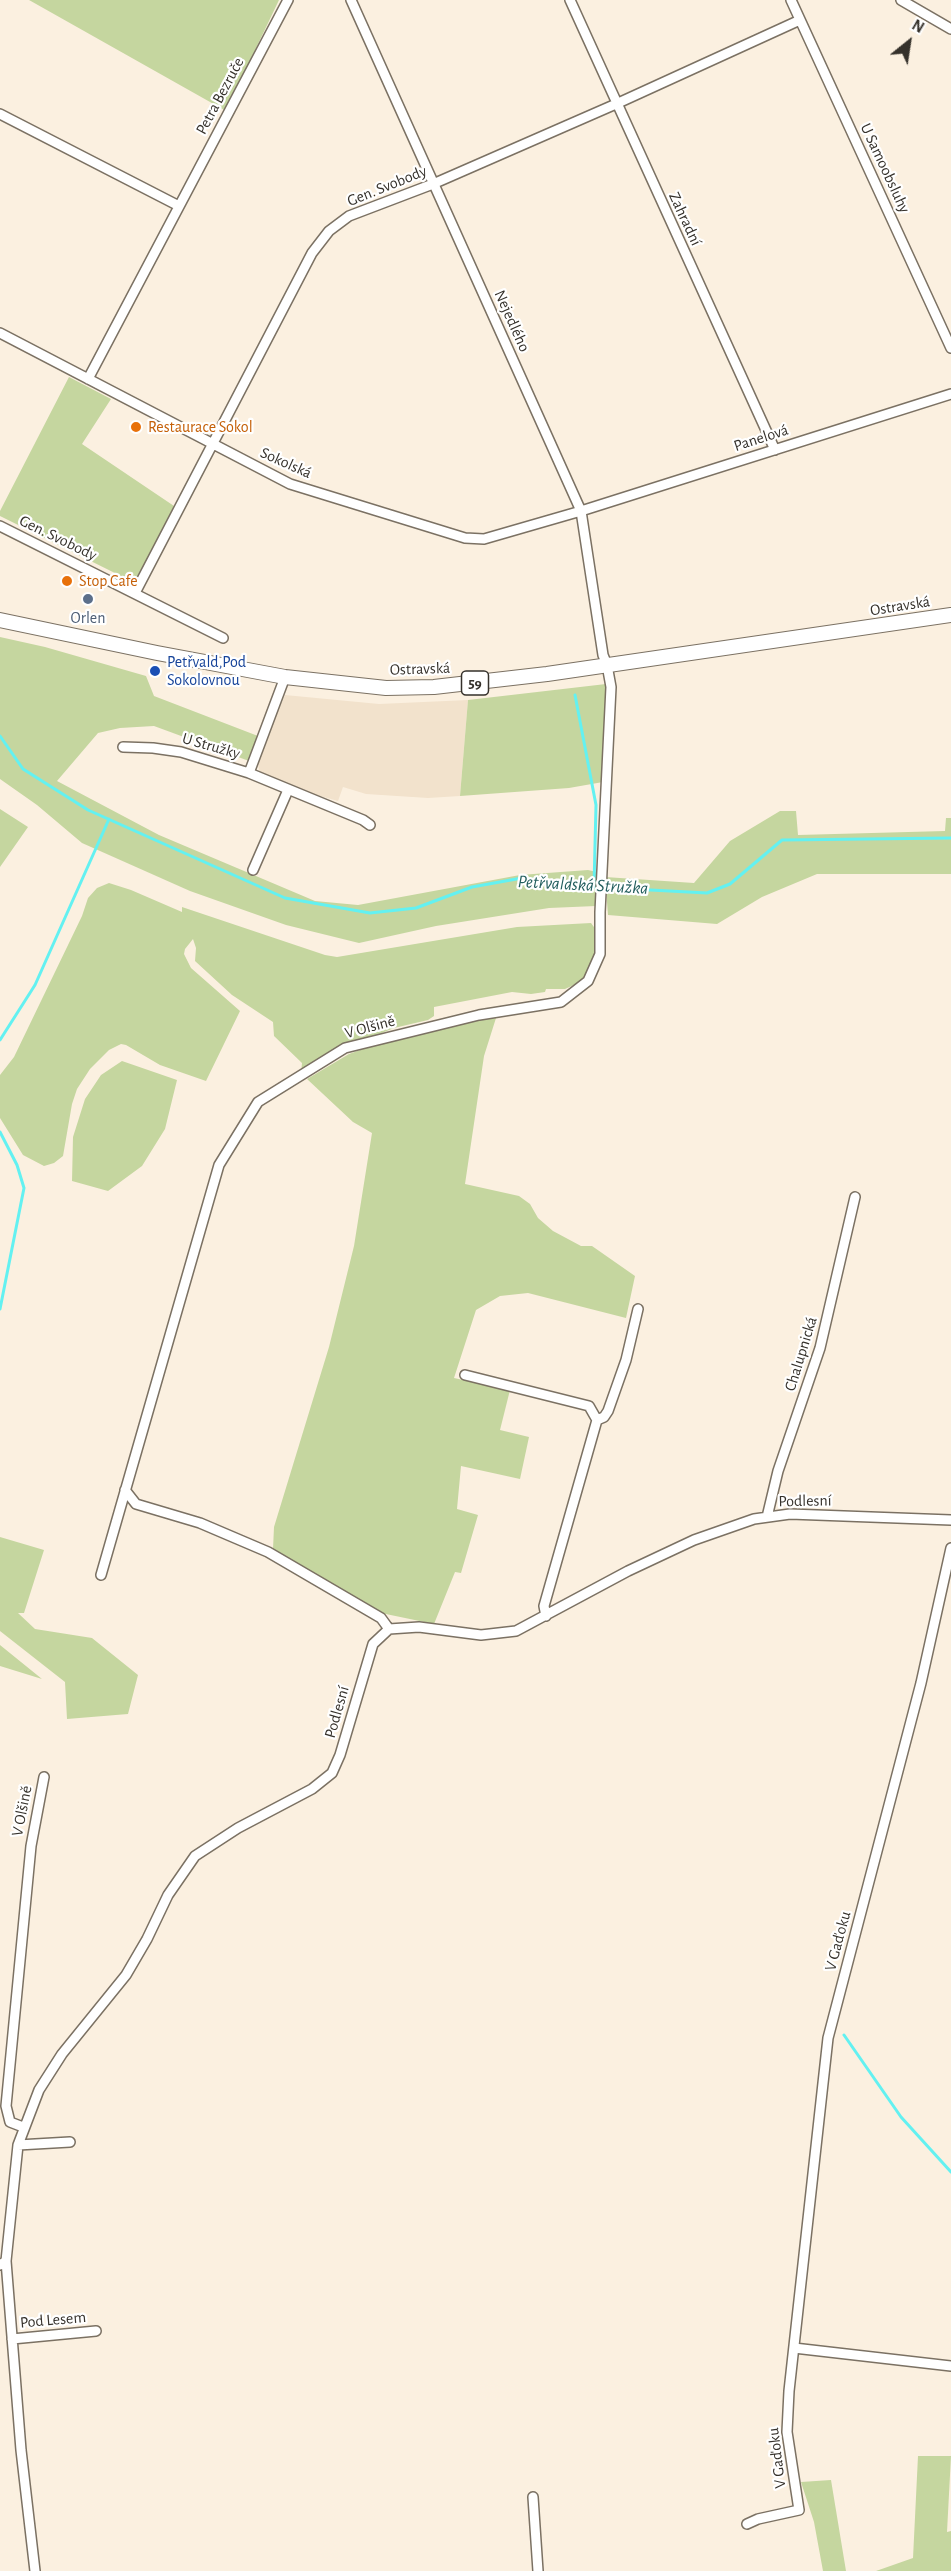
<!DOCTYPE html>
<html>
<head>
<meta charset="utf-8">
<style>
	body { margin:0 }
	#map { position:relative; width:951px; height:2571px; overflow:hidden; background:#fbf0e0; font-family:"Alegreya Sans",sans-serif }
	canvas { display:block }
	.north { position:absolute; left:879px; top:12px; width:60px; height:60px; -webkit-text-stroke:4px #fff; paint-order:stroke; rotate:30deg; font-size:16px; font-weight:700; line-height:24px; text-align:center; color:#35312b }
	.north::after { content:''; display:block; margin:auto; width:21px; height:27px; background:#35312b; clip-path:polygon(50% 0,100% 100%,50% 72%,0 100%) }
</style>
</head>
<body>
<div id="map">
<canvas width="951" height="2571"></canvas>
<div class="north">N</div>
</div>
<script>
const c = document.querySelector('canvas').getContext('2d');
c.lineJoin = 'round';
function fillPath(path, color) {
  c.fillStyle = color;
  c.fill(path, 'evenodd');
}
function poly(rows) {
  const path = new Path2D();
  for (const r of rows) {
    path.moveTo(r[0], r[1]);
    for (let i = 2; i < r.length; i += 2) path.lineTo(r[i], r[i + 1]);
  }
  return path;
}
function stroke(path, color, width, dash) {
  c.strokeStyle = color;
  c.lineWidth = width;
  c.lineCap = dash ? 'butt' : 'round';
  c.setLineDash(dash || []);
  c.stroke(path);
}
function write(font, color, halo, rows, align = 'center') {
  c.font = font + ' "Alegreya Sans",sans-serif';
  c.lineWidth = 4.5;
  c.setLineDash([]);
  c.textBaseline = 'middle';
  c.strokeStyle = halo;
  c.fillStyle = color;
  for (const [text, x, y, turn = 0] of rows) {
    c.save();
    c.translate(x, y);
    c.rotate((+turn || 0) * Math.PI / 180);
    c.textAlign = isNaN(turn) ? turn : align;
    if (halo) c.strokeText(text, 0, 0);
    c.fillText(text, 0, 0);
    c.restore();
  }
}
fillPath(poly([
	[285,695,379,704,468,700,460,796,428,798,366,794,343,787,338,801,292,788,260,774,257,760]
]), '#f2e2cc');
fillPath(poly([
	[29,0,279,0,226,111],
	[69,377,111,399,82,444,174,506,135,583,0,516,0,511],
	[0,637,45,647,146,676,154,696,258,736,249,761,154,726,120,728,98,733,57,781,159,835,315,901,358,905,520,875,588,870,597,872,596,906,549,908,436,926,359,943,286,925,190,891,82,843,37,805,0,779],
	[606,684,603,782,569,788,460,796,468,700],
	[0,809,28,827,0,867],
	[780,811,796,811,798,835,945,831,946,818,951,818,951,874,817,874,762,897,717,924,608,915,605,877,694,883,730,841],
	[109,883,131,890,182,912,182,907,325,955,337,957,517,927,591,923,599,934,596,957,585,980,565,989,546,989,545,992,531,994,512,992,434,1007,434,1016,428,1020,394,1028,345,1048,301,1074,302,1063,274,1036,273,1022,232,995,195,961,196,948,193,939,185,949,184,954,191,968,240,1011,206,1081,160,1065,126,1045,121,1044,109,1050,90,1069,77,1089,72,1104,63,1156,54,1163,44,1166,23,1155,0,1118,0,1075,14,1057,82,916,88,898,97,888],
	[496,1018,484,1056,465,1184,519,1196,530,1204,538,1218,553,1231,581,1246,592,1246,635,1276,626,1318,528,1293,500,1296,476,1310,454,1378,510,1390,500,1430,529,1437,520,1479,461,1466,457,1509,478,1515,461,1573,455,1572,434,1624,381,1613,273,1549,274,1527,329,1347,354,1246,372,1133,353,1122,307,1079,349,1054,424,1027],
	[122,1061,177,1080,165,1129,142,1166,108,1191,72,1181,73,1137,85,1099,101,1075],
	[0,1537,44,1550,24,1613,18,1613,35,1629,92,1638,138,1675,128,1714,67,1719,65,1682,0,1631],
	[0,1645,42,1679,0,1666],
	[918,2456,951,2456,947,2532,951,2531,951,2571,876,2571,913,2558],
	[831,2480,846,2571,823,2571,814,2522,801,2482]
]), '#c5d69f');
stroke(poly([
	[575,695,596,805,594,886],
	[0,736,23,769,88,810,285,898,370,913,416,908,472,887,522,878,594,887,707,893,730,884,782,840,951,838],
	[0,1040,35,985,109,819],
	[0,1132,17,1165,24,1188,0,1309],
	[844,2035,901,2117,951,2172]
]), '#63f1f1', 3);
const street = poly([
	[570,0,775,450],
	[791,0,951,348],
	[901,0,951,29],
	[0,114,179,206],
	[0,333,290,484,465,538,484,539,581,511,951,394],
	[88,379,288,0],
	[0,526,223,638],
	[135,593,312,253,329,231,349,216,433,184,616,104,800,20],
	[123,747,153,748,181,752,249,773,363,820,370,825],
	[249,773,285,677],
	[253,870,288,790],
	[465,1375,589,1406,597,1420,544,1606,546,1616],
	[597,1420,604,1417,608,1411,626,1360,638,1309],
	[125,1490,136,1504,200,1523,268,1552,381,1618,389,1629],
	[767,1517,778,1471,820,1348,855,1197],
	[101,1575,219,1165,258,1102,345,1048,479,1015,561,1002,588,981,600,954,600,912,611,687,607,665,603,655,581,511,351,0],
	[23,2127,10,2122,6,2106,31,1846,44,1777],
	[18,2145,70,2142],
	[6,2261,21,2450,35,2571],
	[0,2265,6,2261,18,2145,39,2090,62,2054,126,1975,147,1939,168,1895,195,1856,238,1828,312,1789,332,1773,340,1755,373,1644,389,1629,419,1627,481,1635,516,1631,628,1571,694,1540,754,1519,790,1514,951,1520],
	[12,2339,96,2331],
	[794,2348,951,2366],
	[533,2497,538,2571],
	[747,2524,758,2519,799,2510,787,2432,789,2391,828,2038,921,1683,951,1548]
]);
const primary = poly([
	[0,620,157,653,285,677,386,688,434,687,547,674,951,615]
]);
stroke(street, '#7b7163', 12);
stroke(primary, '#7b7163', 16);
stroke(street, '#fff', 9);
stroke(primary, '#fff', 14);
for (const [x, y, r, color] of [
	[136,427,6,"#e8710a"],
	[67,581,6,"#e8710a"],
	[88,599,6,"#5c6f8a"],
	[155,671,6,"#1a4fb4"]
]) {
  const dot = new Path2D();
  dot.arc(x, y, r, 0, 2 * Math.PI);
  c.fillStyle = color;
  c.fill(dot);
  stroke(dot, '#fff', 2);
}
for (const [x, y, w] of [
	[475,683,27]
]) {
  const box = new Path2D();
  box.roundRect(x - w / 2, y - 12, w, 24, 4.5);
  c.fillStyle = '#fff';
  c.fill(box);
  stroke(box, '#35312b', 1.5);
}
write('bold 15px', '#35312b', null, [
	["59",475,683]
]);
write('16px', '#35312b', '#fff', [
	["Petra Bezruče",220,96,-62],
	["U Samoobsluhy",885,168,65],
	["Gen. Svobody",387,186,-22],
	["Zahradní",685,219,65],
	["Nejedlého",512,321,66],
	["Panelová",761,438,-18],
	["Sokolská",286,463,24],
	["Gen. Svobody",58,538,26],
	["Ostravská",900,606,-9],
	["Ostravská",420,669,-2],
	["U Stružky",211,746,16],
	["V Olšině",370,1027,-15],
	["Chalupnická",801,1354,-73],
	["Podlesní",805,1501,-1],
	["Podlesní",337,1712,-74],
	["V Olšině",22,1811,-79],
	["V Gaďoku",838,1941,-75],
	["Pod Lesem",53,2320,-5],
	["V Gaďoku",777,2458,-97]
]);
write('16px', '#c56008', '#fff', [
	["Restaurace Sokol",148,427],
	["Stop Cafe",79,581]
], 'left');
write('16px', '#4e5e75', '#fff', [
	["Orlen",88,618]
]);
write('16px', '#164399', '#fff', [
	["Petřvald,Pod",167,662],
	["Sokolovnou",167,680]
], 'left');
write('italic 18px', '#235e5e', '#fff', [
	["Petřvaldská Stružka",583,885,3]
]);
</script>
</body>
</html>
